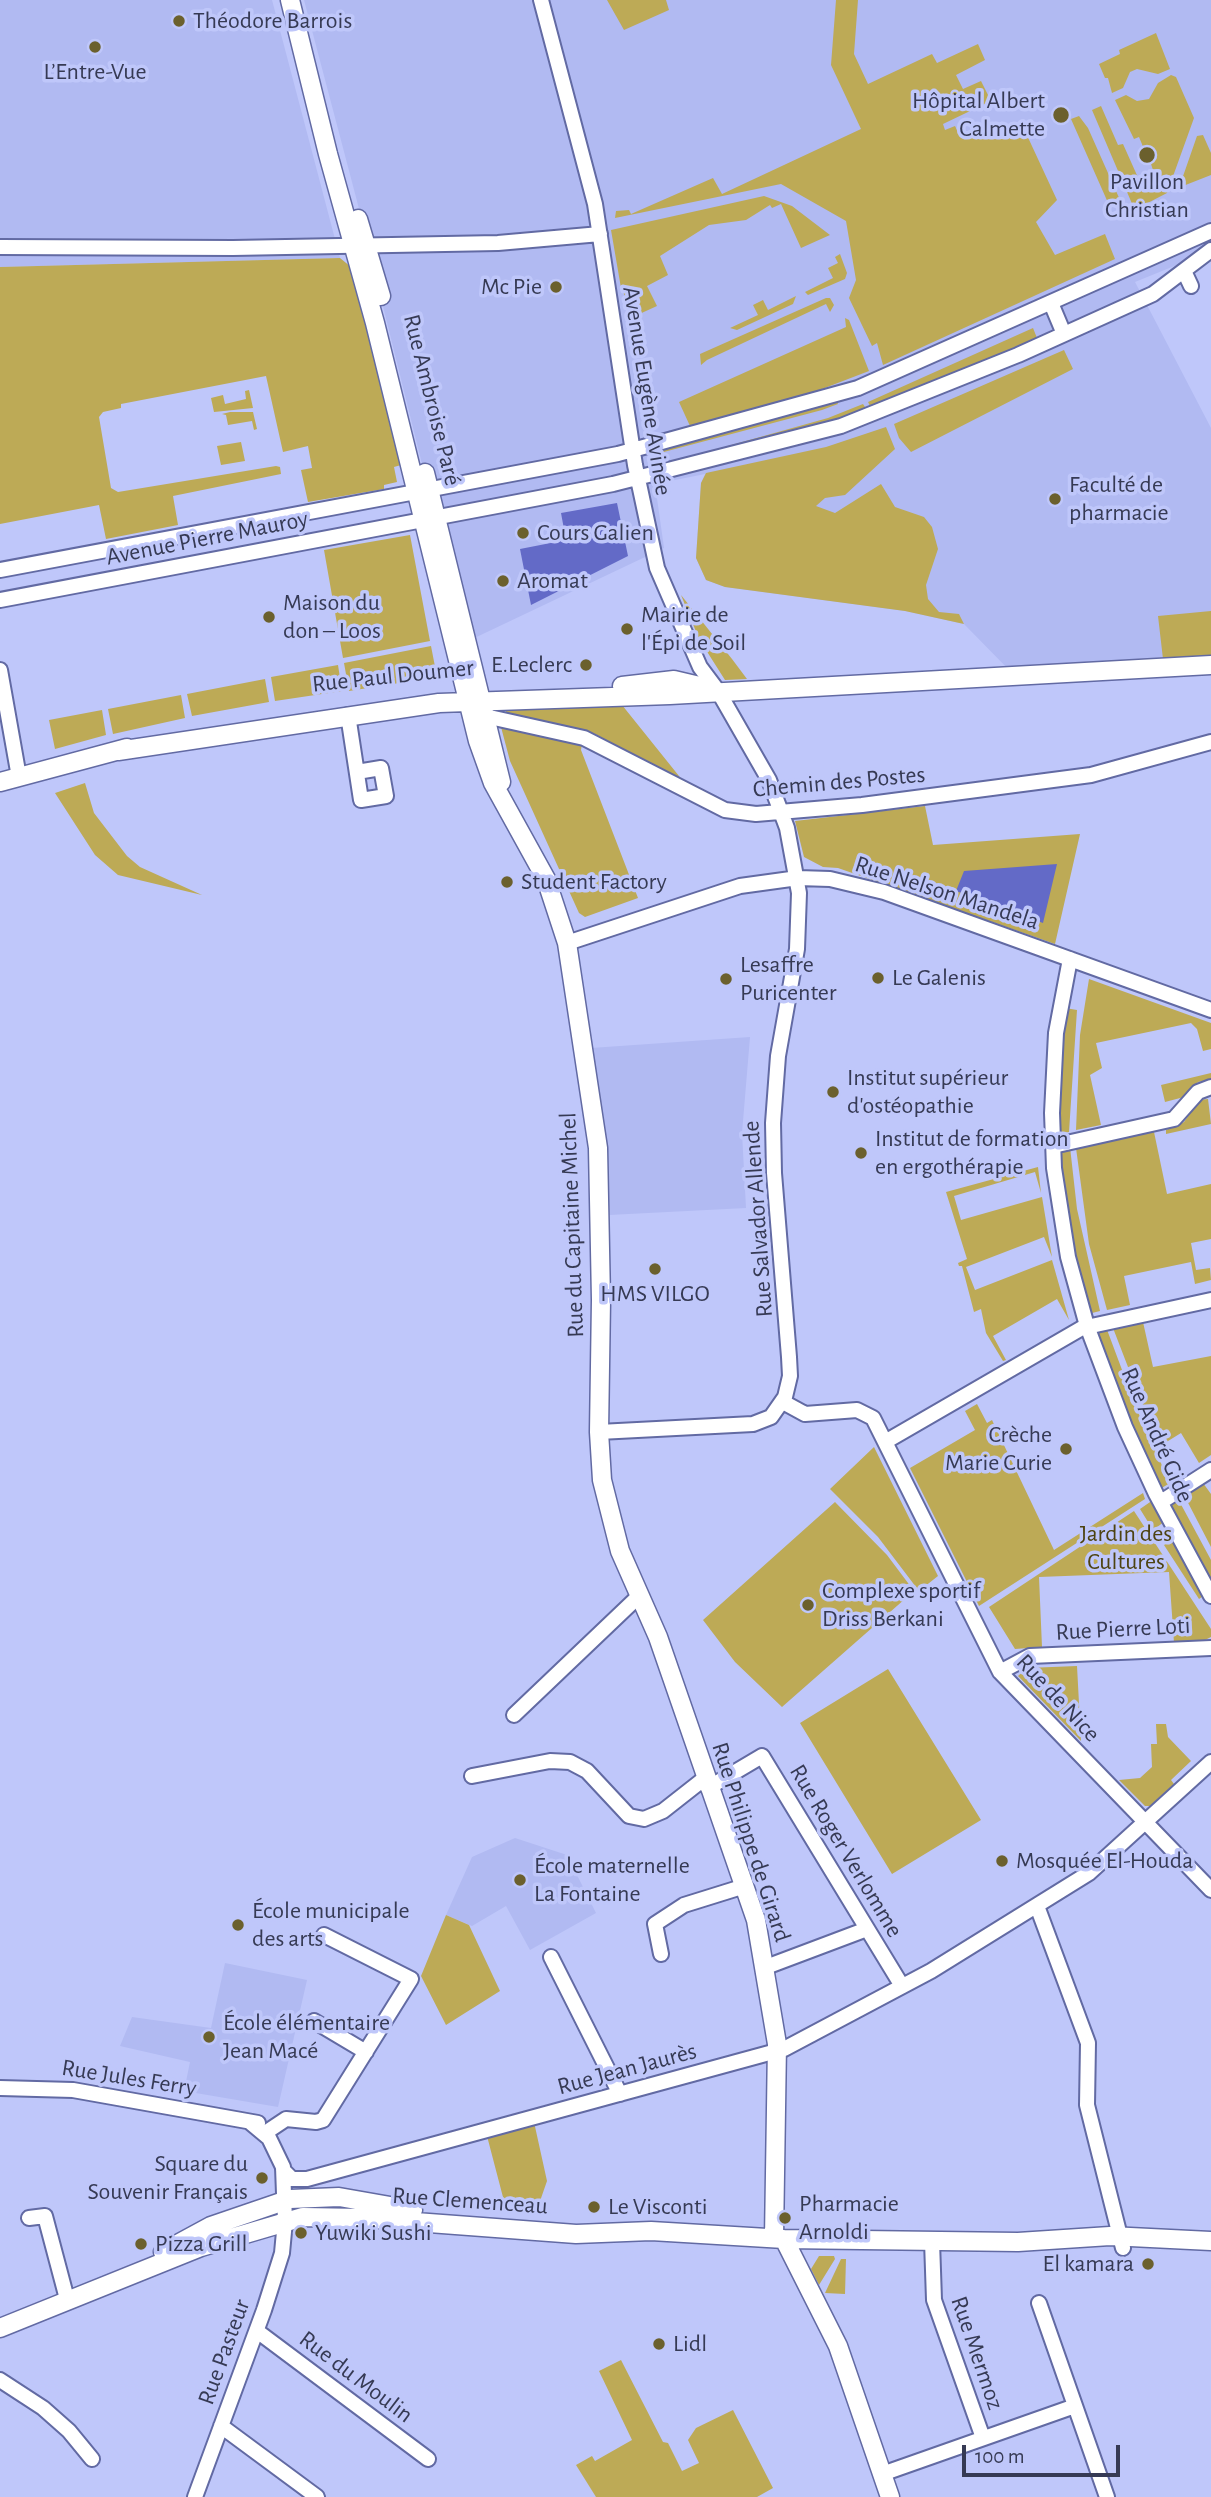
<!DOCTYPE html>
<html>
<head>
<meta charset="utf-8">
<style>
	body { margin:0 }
	#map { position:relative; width:1211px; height:2497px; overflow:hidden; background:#bfc7fa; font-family:"Alegreya Sans",sans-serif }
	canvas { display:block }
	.scale { position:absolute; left:962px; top:2445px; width:158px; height:32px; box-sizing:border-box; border:4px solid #363a54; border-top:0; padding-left:9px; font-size:21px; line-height:24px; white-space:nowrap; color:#363a54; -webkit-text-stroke:5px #bfc7fa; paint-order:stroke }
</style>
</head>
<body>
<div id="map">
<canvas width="1211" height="2497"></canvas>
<div class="scale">100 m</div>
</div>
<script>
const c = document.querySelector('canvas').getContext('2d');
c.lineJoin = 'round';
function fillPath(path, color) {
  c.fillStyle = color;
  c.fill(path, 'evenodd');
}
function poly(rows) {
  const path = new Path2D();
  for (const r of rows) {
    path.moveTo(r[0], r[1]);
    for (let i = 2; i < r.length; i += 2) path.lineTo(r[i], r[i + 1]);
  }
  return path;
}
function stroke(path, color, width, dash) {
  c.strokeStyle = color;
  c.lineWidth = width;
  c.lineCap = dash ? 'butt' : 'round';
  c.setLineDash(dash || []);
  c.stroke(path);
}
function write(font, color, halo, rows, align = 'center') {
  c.font = font + ' "Alegreya Sans",sans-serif';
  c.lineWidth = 7;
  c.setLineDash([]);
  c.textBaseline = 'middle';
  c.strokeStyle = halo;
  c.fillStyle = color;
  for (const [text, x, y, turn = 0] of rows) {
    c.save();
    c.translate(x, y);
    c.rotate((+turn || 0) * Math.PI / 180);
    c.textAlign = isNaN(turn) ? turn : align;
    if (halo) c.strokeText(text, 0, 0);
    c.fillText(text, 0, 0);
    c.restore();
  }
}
fillPath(poly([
	[0,0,272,0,340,258,0,267],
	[304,0,1211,0,1211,251,1135,282,1211,428,1211,665,1013,674,964,624,905,611,725,587,706,580,696,558,701,483,705,474,655,484,664,548,466,642,357,201],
	[750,1037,742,1133,746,1208,609,1215,605,1130,591,1048],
	[515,1838,567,1855,596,1913,530,1950,506,1906,472,1926,446,1915,472,1857],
	[225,1963,307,1980,278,2107,184,2091,190,2062,120,2046,132,2017,211,2028]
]), '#b1baf2');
fillPath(poly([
	[607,0,666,0,669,10,624,30],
	[836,0,858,0,854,54,868,84,932,54,937,63,978,44,985,60,956,75,963,89,981,81,991,101,943,124,945,130,955,126,958,132,987,131,1013,137,1025,131,1057,200,1036,222,1055,255,1105,234,1115,259,883,365,877,343,872,346,849,298,856,280,846,221,781,184,615,218,616,211,629,210,631,214,713,178,722,194,861,129,831,65],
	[1156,33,1170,69,1158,74,1137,69,1130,72,1123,88,1112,93,1108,78,1105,78,1099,64,1120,54,1119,50],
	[1171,75,1176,77,1194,118,1167,193,1138,208,1133,206,1092,110,1101,106,1118,145,1123,144,1140,182,1146,188,1157,182,1150,161,1157,158,1152,146,1144,149,1139,137,1134,139,1115,100,1126,95,1137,101,1149,99,1158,83],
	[1079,116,1088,128,1120,200,1109,205,1071,119],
	[1203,135,1211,153,1211,175,1183,186,1181,182,1197,136],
	[764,196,792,206,830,235,801,248,781,204,772,208,770,205,746,220,709,225,660,256,668,275,647,286,657,306,635,316,621,288,611,230],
	[840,254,847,273,845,279,808,295,805,292,833,278,828,268,838,263,835,257],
	[340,258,351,267,401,465,394,467,397,482,384,485,384,489,308,502,301,470,312,468,308,446,283,452,266,376,121,404,121,408,103,412,99,417,111,488,118,492,276,466,280,467,281,474,173,496,178,525,106,539,99,505,0,524,0,267],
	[796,296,793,304,737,330,730,328,758,315,753,305,763,300,768,310],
	[826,298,830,298,834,305,830,312,826,304,707,360,701,365,700,354],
	[845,318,849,320,869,371,809,394,690,426,679,402,846,327],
	[1033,328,1037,338,871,408,868,402],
	[1064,350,1073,369,911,452,899,438,894,424],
	[249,390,253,408,214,412,211,398,223,395,225,404,246,399,245,391],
	[837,401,838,404,822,410,660,453,659,450],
	[863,404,867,410,852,415,660,465,828,418],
	[230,412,253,412,257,429,254,430,252,421,228,425,226,415,222,414],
	[886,427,895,449,845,495,825,498,816,506,835,513,881,484,895,507,924,517,932,527,938,549,926,585,928,599,939,612,959,614,964,624,905,611,725,587,706,580,696,558,701,483,706,473,826,447],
	[241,442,245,461,221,465,217,446],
	[410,535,430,641,343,658,324,550],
	[681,595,732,659,747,679,725,680,699,639],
	[1211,611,1211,656,1163,659,1158,616],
	[431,646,437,677,349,691,344,663],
	[338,665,342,691,275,701,271,677],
	[265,679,269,702,192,716,187,694],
	[181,695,185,718,113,734,108,709],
	[622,705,683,781,595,734,506,717,506,709],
	[102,710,106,735,55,749,49,720],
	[501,727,582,744,581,750,638,898,585,917,579,913,510,761],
	[85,783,94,813,127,856,140,867,202,895,118,875,95,855,55,793],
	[925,806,933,845,1080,834,1055,944,838,868,823,867,804,857,795,821],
	[1089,979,1211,1023,1211,1049,1203,1051,1197,1029,1191,1023,1096,1043,1102,1068,1090,1075,1101,1125,1076,1130,1080,1035],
	[1065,1008,1077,1010,1069,1132,1058,1134,1056,1098],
	[1211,1073,1211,1079,1198,1082,1184,1097,1165,1102,1161,1085],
	[1208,1099,1211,1124,1166,1134,1166,1130,1184,1122,1199,1100],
	[1154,1132,1167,1194,1211,1184,1211,1239,1191,1243,1196,1270,1210,1268,1211,1280,1195,1284,1191,1262,1124,1276,1130,1305,1107,1310,1089,1244,1076,1148],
	[1070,1147,1077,1209,1100,1311,1088,1314,1062,1199,1059,1151],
	[1038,1167,1041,1193,1035,1172,954,1196,961,1220,1042,1197,1052,1257,1044,1237,966,1267,975,1290,1052,1260,1069,1320,1057,1299,993,1336,1006,1360,1003,1361,986,1333,981,1309,974,1312,962,1266,959,1266,958,1263,967,1259,946,1192],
	[1143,1322,1153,1367,1211,1356,1211,1455,1199,1463,1181,1433,1160,1446,1138,1393,1113,1328],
	[1106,1327,1137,1410,1170,1483,1160,1489,1131,1427,1096,1335],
	[977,1404,987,1423,992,1420,1054,1550,1143,1493,1145,1499,979,1606,910,1468,975,1430,965,1411],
	[874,1447,938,1576,919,1591,878,1537,830,1489],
	[1203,1483,1211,1494,1211,1547,1184,1495],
	[1177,1497,1211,1560,1211,1585,1169,1509,1170,1503],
	[1153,1500,1164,1522,1153,1530,1140,1509],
	[835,1502,887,1555,914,1591,782,1707,735,1662,703,1620],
	[1134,1511,1211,1629,1211,1637,1203,1641,1174,1643,1169,1572,1039,1577,1042,1647,1015,1649,989,1607],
	[1174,1538,1206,1594,1199,1599,1164,1545],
	[1077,1666,1081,1741,1018,1676,1027,1668],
	[888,1669,981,1820,892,1874,800,1723],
	[1156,1724,1166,1724,1168,1737,1191,1761,1171,1780,1174,1784,1150,1806,1145,1806,1119,1780,1140,1778,1152,1767,1151,1744,1157,1744],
	[446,1915,469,1925,500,1991,446,2025,421,1976],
	[534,2122,547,2181,539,2204,504,2201,487,2136],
	[819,2256,834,2256,835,2259,819,2285,811,2269],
	[841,2259,846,2259,845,2294,825,2293],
	[621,2360,663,2442,668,2443,682,2471,699,2463,688,2440,696,2428,733,2410,773,2488,757,2497,596,2497,576,2465,592,2456,595,2461,632,2440,599,2371]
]), '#bdaa56');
fillPath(poly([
	[617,503,628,556,531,605,520,549,566,540,561,513],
	[1057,864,1043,923,956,891,964,871]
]), '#636ac7');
const minor = poly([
	[541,0,595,204,635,465,657,568,700,667,718,691,769,780,787,828,799,893,797,949,778,1056,773,1123,774,1173,789,1357,790,1376,785,1397,771,1417,753,1424,599,1432],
	[0,247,233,248,498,243,600,234],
	[1184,271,1191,286],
	[1051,303,1064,334],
	[0,570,618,454,858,388,1211,231],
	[0,600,613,484,841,426,1018,355,1153,294,1211,250],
	[0,670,19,777],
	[348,715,361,800,386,796,381,768,357,772],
	[485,716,584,738,725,810,756,814,862,805,1091,775,1211,742],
	[567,943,740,886,798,878,830,879,884,892,1211,1010],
	[1070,959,1056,1033,1052,1113,1054,1168,1068,1257,1087,1326,1125,1427,1156,1494,1211,1596],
	[1053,1146,1174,1119,1198,1092,1211,1087],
	[783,1402,805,1414,857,1410,873,1418,1000,1672,1211,1890],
	[885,1442,1082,1328,1211,1300],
	[1161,1502,1211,1470],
	[1000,1672,1030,1656,1211,1648],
	[514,1715,640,1595],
	[472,1776,550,1761,570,1762,587,1771,629,1816,644,1819,663,1811,705,1778],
	[708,1788,762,1756,902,1986],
	[1037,1906,1088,2043,1087,2105,1123,2248],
	[661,1954,655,1924,684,1905,745,1886],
	[551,1957,620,2094],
	[766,1967,867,1929],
	[314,2021,366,2052],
	[0,2088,73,2090,258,2123],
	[265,2133,286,2119,316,2122,323,2120,411,1979,324,1935],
	[283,2170,292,2179,307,2179,784,2049,931,1971,1089,1873,1211,1762],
	[29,2218,45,2216,67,2299],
	[932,2241,934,2300,983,2438],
	[1039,2303,1107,2497],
	[257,2331,428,2459],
	[0,2380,43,2408,69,2431,92,2459],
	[221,2426,317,2497],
	[882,2474,1075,2406],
	[195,2497,264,2310,282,2253,285,2221,283,2167,269,2138,251,2123]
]);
const major = poly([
	[290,0,328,154,375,323,478,741,493,783,546,879,567,943,598,1148,601,1300,599,1432,602,1480,620,1551,658,1637,756,1920,777,2044,774,2238],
	[358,219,381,296],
	[425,473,501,782],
	[622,686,674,680,708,688],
	[118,751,439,703,670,695,1211,665],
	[0,782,127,748],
	[784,2239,838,2346,890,2497],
	[163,2252,211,2226,290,2199,339,2197,413,2210],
	[0,2328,201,2247,303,2217,362,2218,576,2234,651,2231,784,2239,1018,2242,1110,2236,1211,2241]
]);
stroke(minor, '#626aa3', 18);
stroke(major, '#626aa3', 21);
stroke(minor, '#fff', 14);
stroke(major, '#fff', 18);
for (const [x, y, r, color] of [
	[179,21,7,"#6b602d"],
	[95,47,7,"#6b602d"],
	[1061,115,9,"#6b602d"],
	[1147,155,9,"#6b602d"],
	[556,287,7,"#6b602d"],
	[1055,499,7,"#6b602d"],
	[523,533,7,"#6b602d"],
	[503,581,7,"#6b602d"],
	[269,617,7,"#6b602d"],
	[627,629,7,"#6b602d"],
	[586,665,7,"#6b602d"],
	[507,882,7,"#6b602d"],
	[878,978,7,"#6b602d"],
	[726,979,7,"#6b602d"],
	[833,1092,7,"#6b602d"],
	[861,1153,7,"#6b602d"],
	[655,1269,7,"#6b602d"],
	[1066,1449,7,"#6b602d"],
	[808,1605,7,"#6b602d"],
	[1002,1861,7,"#6b602d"],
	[520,1880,7,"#6b602d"],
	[238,1925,7,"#6b602d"],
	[209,2037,7,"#6b602d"],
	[262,2178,7,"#6b602d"],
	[594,2207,7,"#6b602d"],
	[785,2218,7,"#6b602d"],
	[301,2233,7,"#6b602d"],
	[141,2244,7,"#6b602d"],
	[1148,2264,7,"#6b602d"],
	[659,2344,7,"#6b602d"]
]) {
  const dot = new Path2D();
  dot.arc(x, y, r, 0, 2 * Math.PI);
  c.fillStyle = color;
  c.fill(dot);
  stroke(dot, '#bfc7fa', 2.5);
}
write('24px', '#363a54', '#bfc7fa', [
	["Théodore Barrois",193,21],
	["L’Entre-Vue",95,72,"center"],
	["Hôpital Albert",1045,101,"right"],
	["Calmette",1045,129,"right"],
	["Pavillon",1147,182,"center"],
	["Christian",1147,210,"center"],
	["Mc Pie",542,287,"right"],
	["Faculté de",1069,485],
	["pharmacie",1069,513],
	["Cours Galien",537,533],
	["Aromat",517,581],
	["Maison du",283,603],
	["don – Loos",283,631],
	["Mairie de",641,615],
	["l'Épi de Soil",641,643],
	["E.Leclerc",572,665,"right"],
	["Student Factory",521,882],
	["Lesaffre",740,965],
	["Puricenter",740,993],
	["Le Galenis",892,978],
	["Institut supérieur",847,1078],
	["d'ostéopathie",847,1106],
	["Institut de formation",875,1139],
	["en ergothérapie",875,1167],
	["HMS VILGO",655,1294,"center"],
	["Crèche",1052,1435,"right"],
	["Marie Curie",1052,1463,"right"],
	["Complexe sportif",822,1591],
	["Driss Berkani",822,1619],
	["Mosquée El-Houda",1016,1861],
	["École maternelle",534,1866],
	["La Fontaine",534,1894],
	["École municipale",252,1911],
	["des arts",252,1939],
	["École élémentaire",223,2023],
	["Jean Macé",223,2051],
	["Square du",248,2164,"right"],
	["Souvenir Français",248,2192,"right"],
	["Pharmacie",799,2204],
	["Arnoldi",799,2232],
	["Le Visconti",608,2207],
	["Yuwiki Sushi",315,2233],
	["Pizza Grill",155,2244],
	["El kamara",1134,2264,"right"],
	["Lidl",673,2344]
], 'left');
write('24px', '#363a54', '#bfc7fa', [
	["Avenue Eugène Avinée",647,391,81],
	["Rue Ambroise Paré",432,400,76],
	["Avenue Pierre Mauroy",207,538,-11],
	["Rue Paul Doumer",393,676,-6],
	["Chemin des Postes",839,782,-5],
	["Rue Nelson Mandela",947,893,18],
	["Rue Salvador Allende",758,1219,-94],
	["Rue du Capitaine Michel",572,1225,-92],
	["Rue André Gide",1157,1435,66],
	["Rue Pierre Loti",1123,1629,-3],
	["Rue de Nice",1058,1698,47],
	["Rue Philippe de Girard",751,1842,72],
	["Rue Roger Verlomme",846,1851,59],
	["Rue Jean Jaurès",627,2069,-15],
	["Rue Jules Ferry",129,2078,9],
	["Rue Clemenceau",470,2201,4],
	["Rue Pasteur",224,2352,-70],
	["Rue Mermoz",977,2353,71],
	["Rue du Moulin",356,2377,37]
]);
write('24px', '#4d4311', '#bfc7fa', [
	["Jardin des",1126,1534],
	["Cultures",1126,1562]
]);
</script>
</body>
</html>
